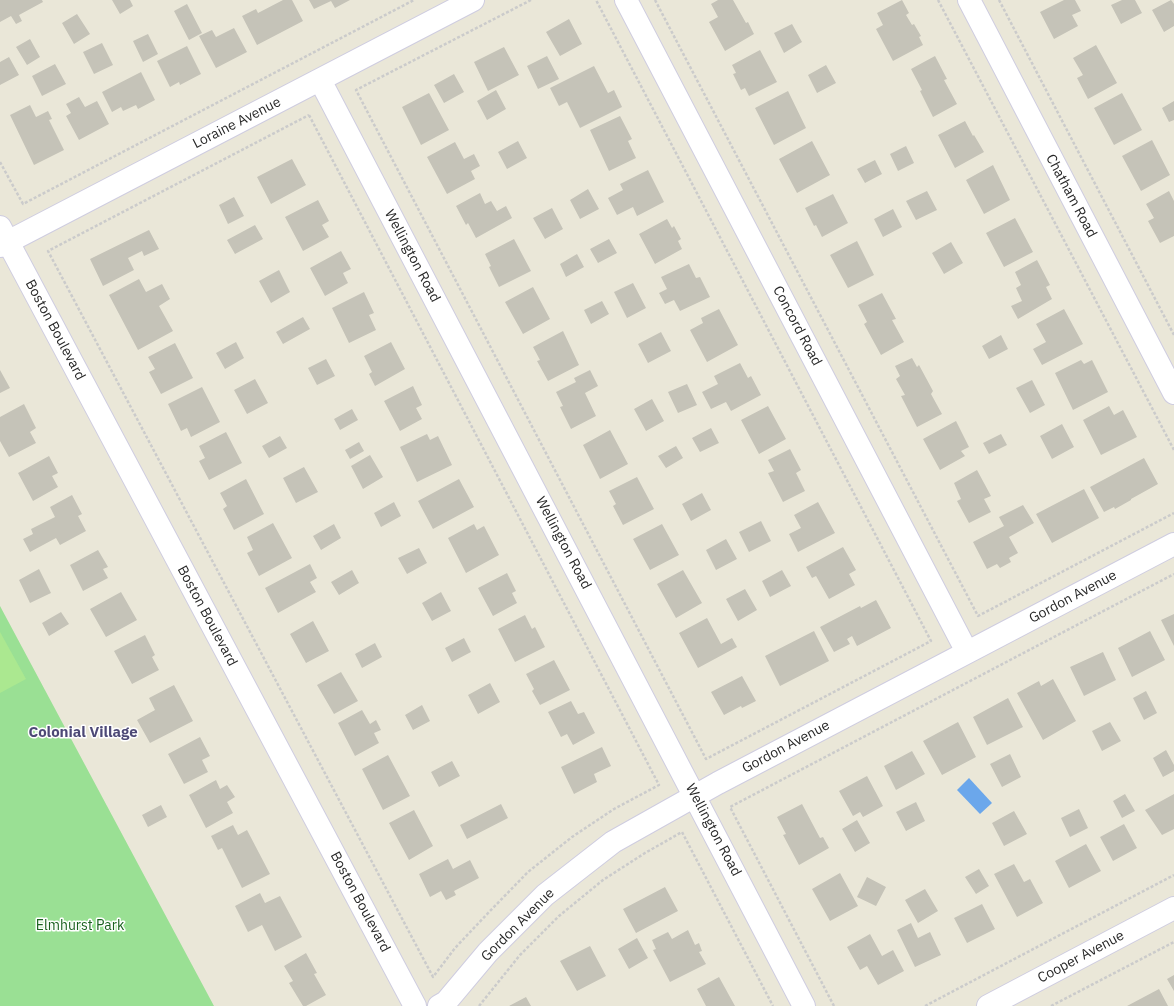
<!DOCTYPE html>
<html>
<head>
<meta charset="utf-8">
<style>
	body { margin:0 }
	canvas { display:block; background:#eae7d8 }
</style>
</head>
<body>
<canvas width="1174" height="1006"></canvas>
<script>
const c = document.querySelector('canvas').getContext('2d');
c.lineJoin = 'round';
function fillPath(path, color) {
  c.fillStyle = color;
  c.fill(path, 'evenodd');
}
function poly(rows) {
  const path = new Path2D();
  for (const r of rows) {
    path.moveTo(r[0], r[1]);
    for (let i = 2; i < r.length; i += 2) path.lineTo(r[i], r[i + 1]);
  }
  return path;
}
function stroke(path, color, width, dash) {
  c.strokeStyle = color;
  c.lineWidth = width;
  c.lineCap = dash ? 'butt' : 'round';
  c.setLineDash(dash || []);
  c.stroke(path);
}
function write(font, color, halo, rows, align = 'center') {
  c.font = font + ' "IBM Plex Sans",sans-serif';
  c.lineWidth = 3;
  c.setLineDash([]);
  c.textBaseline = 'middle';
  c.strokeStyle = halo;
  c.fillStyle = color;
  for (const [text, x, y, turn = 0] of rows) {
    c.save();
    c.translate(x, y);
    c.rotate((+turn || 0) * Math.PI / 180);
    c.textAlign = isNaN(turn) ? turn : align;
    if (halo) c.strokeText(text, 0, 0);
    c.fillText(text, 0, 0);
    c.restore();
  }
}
fillPath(poly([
	[0,606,214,1006,0,1006]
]), '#9ae094');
fillPath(poly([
	[0,632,26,679,0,693]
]), '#abe890');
fillPath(poly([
	[969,778,992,803,980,814,957,790]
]), '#6ba7eb');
fillPath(poly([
	[0,0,42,0,43,2,19,15,22,21,16,24,11,16,0,22],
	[112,0,130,0,133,6,120,14],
	[283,0,292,0,303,21,257,45,242,16,256,9,258,13],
	[309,0,350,0,335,8,331,1,314,9],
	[718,0,733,0,746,23,748,22,754,34,725,51,709,22,718,17,711,4],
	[902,0,909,13,906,15,912,25,914,24,921,36,919,37,923,45,893,61,876,29,883,25,877,13],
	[1064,0,1075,0,1081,11,1072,15,1078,26,1054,39,1040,12],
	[1122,0,1135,0,1142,13,1121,24,1111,5],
	[1171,0,1174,4,1174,26,1164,32,1152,10],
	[187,4,202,33,189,40,174,11],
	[77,14,90,34,74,44,62,23],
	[569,19,582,44,560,56,546,32],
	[792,24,802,42,784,53,774,33],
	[234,28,247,52,216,68,199,36,212,30,216,37],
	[148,34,158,54,143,62,133,41],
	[30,39,40,57,27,65,16,47],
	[102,43,113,65,94,74,83,52],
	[1096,45,1117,83,1088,99,1077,78,1083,75,1073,58],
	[187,46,201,74,180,85,179,82,170,87,157,61],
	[504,47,519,75,488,91,474,62],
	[760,50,777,82,749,96,745,88,741,90,733,74,736,73,732,65],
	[547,56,559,79,538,89,527,66],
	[935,56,947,79,944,80,957,104,933,117,920,91,922,90,911,69],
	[9,57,19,75,0,85,0,62],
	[55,64,66,84,42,96,32,76],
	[826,65,836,83,817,93,808,75],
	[594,66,608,93,614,90,622,107,580,128,567,102,559,106,550,88],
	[141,72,155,100,138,109,136,105,123,111,121,107,112,112,102,92],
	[454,74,464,92,444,103,434,85],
	[496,90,506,109,487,120,477,101],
	[788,91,806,128,774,145,755,108],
	[429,93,449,130,421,145,402,107],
	[1122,93,1142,130,1114,145,1094,108],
	[79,97,85,107,97,101,109,124,79,140,66,116,71,113,66,104],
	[1174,101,1174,120,1169,122,1162,108],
	[30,105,36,117,48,111,52,119,49,120,64,150,34,165,10,115],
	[620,116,632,139,628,141,636,158,609,171,590,130],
	[965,121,973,136,974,135,984,152,955,168,938,135],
	[1152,140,1170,175,1141,191,1122,156],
	[518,141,527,158,507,169,498,152],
	[812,141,830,175,797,193,779,159],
	[455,142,464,159,474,154,480,166,471,171,475,179,447,194,427,157],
	[906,146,914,163,898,171,890,154],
	[292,159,306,185,271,204,257,177],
	[875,160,882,174,865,183,857,169],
	[993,165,1010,200,984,214,966,180],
	[648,170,664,202,637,216,633,207,617,215,608,198,623,190,620,184],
	[588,189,599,209,580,219,570,200],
	[927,191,937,210,916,220,906,201],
	[1169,191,1174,201,1174,236,1160,243,1148,221,1154,218,1146,204],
	[480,193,485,204,491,201,497,211,506,206,512,218,476,238,468,223,466,225,456,206],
	[833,194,848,223,822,237,816,225,814,226,805,208],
	[234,197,244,216,228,224,219,205],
	[318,200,329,221,322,225,329,237,303,251,285,217],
	[552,208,563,229,545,239,533,218],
	[893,209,902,227,883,237,874,219],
	[1015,218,1033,252,1004,267,986,233],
	[667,219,672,228,674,226,681,239,678,241,682,249,655,264,639,234],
	[255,225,263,239,235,254,227,240],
	[149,230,159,249,144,256,142,251,128,258,134,270,103,286,90,259],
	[514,239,531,271,499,287,489,267,491,266,485,254],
	[609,239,617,253,598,263,590,249],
	[857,241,874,275,848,288,830,255],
	[951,242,963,263,944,274,932,253],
	[341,251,351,269,343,273,348,283,325,296,310,268],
	[577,254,584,267,566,277,560,264],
	[1037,260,1050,285,1046,287,1052,299,1018,319,1011,306,1022,301,1016,288,1021,285,1015,272],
	[689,264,696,278,700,277,710,297,680,311,674,300,665,304,659,293,667,289,661,277],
	[279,270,290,292,271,303,259,281],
	[139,279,146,292,162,284,170,299,159,306,173,331,138,350,109,295],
	[633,283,646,308,627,318,614,292],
	[533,287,550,319,523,334,505,302],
	[364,292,374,313,369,315,376,330,349,343,332,308],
	[882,293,896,319,892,320,904,342,881,355,864,324,867,322,858,305],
	[602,301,609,314,591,324,584,310],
	[719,309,738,345,707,362,690,330,703,323,701,318],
	[1064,309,1083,344,1042,365,1033,349,1046,342,1036,324],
	[303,317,310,329,283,344,276,332],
	[563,331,579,365,548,381,537,361,540,360,533,347],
	[661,332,671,351,648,363,638,344],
	[1001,335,1008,349,989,359,982,346],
	[236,342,244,358,225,369,216,353],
	[391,342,405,369,375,386,369,374,372,372,364,356],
	[175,343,193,378,161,394,149,372,155,369,148,357],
	[912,358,917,367,919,365,933,391,931,394,942,414,917,427,901,396,905,395,896,379,900,376,895,366],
	[326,359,335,376,317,385,308,368],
	[1081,360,1084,364,1092,360,1108,392,1073,410,1055,373],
	[740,363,748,378,751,376,761,395,731,411,726,402,711,409,702,392,718,384,714,376],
	[0,370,10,388,0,393],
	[590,370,598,386,585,393,596,416,571,429,560,407,563,406,556,392,576,382,574,378],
	[255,379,268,403,247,414,234,390],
	[1032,380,1045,405,1030,413,1016,388],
	[687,384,697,405,678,413,668,392],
	[413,386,422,405,416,408,422,419,400,431,384,401],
	[202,387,220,422,191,437,187,428,181,431,168,404],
	[652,399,664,421,646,431,634,409],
	[24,404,36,428,30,432,36,443,9,457,0,441,0,417],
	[768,406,786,439,759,454,741,420],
	[1109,406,1114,415,1123,410,1137,437,1101,455,1083,420],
	[352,409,358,420,340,430,334,419],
	[956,421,969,447,961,451,965,456,940,470,923,439],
	[1062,424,1074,447,1052,459,1040,436],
	[711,428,719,443,700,452,692,438],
	[610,430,628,464,600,479,583,445],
	[226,432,242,463,209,480,199,461,205,458,199,446],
	[427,434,430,440,438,436,452,465,417,482,400,447],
	[1001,434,1007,445,989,454,983,443],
	[280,436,287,448,269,458,262,446],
	[359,442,364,451,350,459,345,450],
	[676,446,683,458,666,468,658,456],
	[790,449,801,470,796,473,805,491,783,502,768,473,774,471,768,460],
	[370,455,383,477,363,489,351,466],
	[49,456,58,473,52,476,58,487,33,501,18,473],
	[1144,458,1158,484,1131,499,1131,500,1115,509,1114,507,1104,512,1090,487],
	[304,467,318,492,296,503,283,478],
	[977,470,991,496,984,499,991,512,969,523,957,501,961,499,954,483],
	[637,477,654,509,623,525,613,506,616,504,609,491],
	[246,479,264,514,234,530,223,509,227,506,220,493],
	[459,479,474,507,433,529,418,501],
	[1084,489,1099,518,1052,543,1036,514],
	[702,493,711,510,691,521,682,504],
	[72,495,82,514,78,516,86,531,60,545,56,538,30,552,23,539,33,534,31,529,55,517,50,507],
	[394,502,401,516,381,527,374,513],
	[818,502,835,533,798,552,789,534,801,528,794,515],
	[1023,505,1034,523,1009,537,1018,553,1009,558,1011,562,1000,568,997,564,987,569,973,542,1004,526,999,517],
	[761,521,771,541,749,552,739,532],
	[273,523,292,558,259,576,247,553,253,550,247,537],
	[334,524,341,538,321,550,313,536],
	[474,524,477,530,484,526,499,555,466,573,448,538],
	[662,524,679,555,650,570,633,539],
	[726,539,737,559,716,570,706,550],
	[843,547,856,570,849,574,855,585,829,599,816,576,812,578,806,567],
	[419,548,427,563,407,574,398,558],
	[98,550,108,567,103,569,108,578,83,591,70,565],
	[310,564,317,578,310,582,316,592,278,613,265,588],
	[39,569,51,593,30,603,19,580],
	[352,570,359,583,339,595,331,582],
	[683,570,702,603,676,618,657,584],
	[782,570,791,586,770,597,762,581],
	[507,573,516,591,512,593,517,603,493,616,478,588],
	[745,589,757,610,738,621,726,599],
	[121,592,137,620,106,637,90,609],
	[441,592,451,611,432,621,422,603],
	[876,600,891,628,857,646,852,636,847,639,850,644,834,652,820,627,860,606,861,608],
	[61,612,69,624,49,636,42,623],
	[1174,614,1174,646,1161,620],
	[525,615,532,629,535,627,545,647,515,662,498,629],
	[707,618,721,644,732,638,737,647,698,668,679,633],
	[313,621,329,651,306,663,290,634],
	[814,631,829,661,780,686,765,656],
	[1150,631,1165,660,1132,677,1118,648],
	[145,635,155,655,152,657,159,670,132,684,114,651],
	[464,638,471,652,452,662,445,648],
	[375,643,382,657,362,668,355,654],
	[1103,652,1116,680,1084,696,1070,667],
	[554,660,570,690,540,705,532,691,534,689,526,674],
	[341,672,358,701,334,714,317,685],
	[742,676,756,701,742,708,741,706,724,715,711,692],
	[1053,679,1076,721,1043,740,1017,693,1039,681,1041,686],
	[490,683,500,702,478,714,468,695],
	[174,685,193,721,150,743,137,720,155,710,149,698],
	[1146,691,1157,713,1144,720,1133,698],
	[1008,698,1023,727,987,745,973,717],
	[571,701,578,714,584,712,595,733,573,745,567,734,561,737,548,712],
	[422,705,430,721,413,730,405,715],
	[362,710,370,724,376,720,381,730,374,733,379,743,355,756,338,723],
	[958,722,976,757,942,775,923,741],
	[1110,722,1121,741,1102,751,1092,731],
	[200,737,210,756,202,760,208,772,184,784,168,754],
	[602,747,611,766,594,774,597,782,574,794,561,767],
	[1166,750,1174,765,1174,771,1163,777,1153,758],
	[912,751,925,774,896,790,884,766],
	[1010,754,1021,777,1002,787,990,764],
	[388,755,410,796,383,810,362,769],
	[452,761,460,776,439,787,431,772],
	[867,776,883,806,863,817,860,812,853,816,839,791],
	[216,780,220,789,227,785,235,797,227,802,233,813,206,828,189,795],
	[1125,794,1135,811,1122,818,1113,801],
	[1174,794,1174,829,1162,835,1145,810],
	[916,802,925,821,906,831,896,812],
	[501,804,508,818,467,839,460,825],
	[802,804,820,838,823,837,829,848,799,865,783,835,786,834,777,817],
	[161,805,167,817,148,827,142,815],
	[1079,809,1088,828,1070,837,1061,818],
	[414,810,433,846,409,860,389,823],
	[1014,811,1027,834,1004,846,992,823],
	[857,820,870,843,855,852,842,829],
	[1124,824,1137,848,1113,861,1100,837],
	[233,825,238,835,247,830,270,874,242,888,222,848,218,850,211,836],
	[1086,844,1101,871,1069,888,1055,861],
	[448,859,453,869,470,860,479,878,454,891,456,895,446,900,441,891,430,897,419,874],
	[1014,864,1024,882,1030,879,1043,903,1017,917,994,874],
	[979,869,989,886,976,894,965,877],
	[840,873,858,906,830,921,812,889],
	[867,877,886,887,876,906,857,897],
	[665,887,678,911,636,933,623,909],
	[925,889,938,911,918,923,905,900],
	[260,893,265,903,280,896,302,937,275,951,262,925,248,932,235,906],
	[982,904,995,929,967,943,954,918],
	[911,923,918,938,930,932,941,955,915,967,897,930],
	[688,930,695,945,699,943,702,951,699,952,706,964,670,982,653,950,656,949,652,940,668,932,672,939],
	[870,934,882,956,893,950,904,971,878,985,867,966,860,970,847,947],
	[637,938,648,958,629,969,618,949],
	[590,946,606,976,577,991,560,961],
	[306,953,317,973,314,974,326,995,306,1006,303,1006,289,983,293,981,284,966],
	[1174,975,1174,991,1167,979],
	[719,977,735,1006,706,1006,697,989],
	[1159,989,1168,1006,1127,1006],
	[526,997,531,1006,509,1006]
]), '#c5c3b8');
const street = poly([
	[626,0,967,652],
	[969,0,1174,393],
	[320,80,804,1006],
	[0,227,415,1006],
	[0,246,473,0],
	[439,1006,446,1002,488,952,545,895,613,842,718,783,1174,544],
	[988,1006,1174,908]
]);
stroke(street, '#cfcde0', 24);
stroke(poly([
	[531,0,356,90,706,759,931,641,596,0],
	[655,0,978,616,1174,513],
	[938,0,1174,450],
	[999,0,1174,335],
	[309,115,659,785,614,809,572,837,528,872,490,911,455,948,433,977,48,251,309,115],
	[0,162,23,204,414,0],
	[479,1006,520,955,559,916,603,880,645,853,682,832,773,1006],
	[834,1006,730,807,1174,574],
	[925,1006,1174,875],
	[1051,1006,1174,942]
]), '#cbcbcb', 2.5, [3, 2]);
stroke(street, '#fff', 22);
write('14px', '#272727', '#fff', [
	["Loraine Avenue",237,123,-27],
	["Chatham Road",1071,196,62],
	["Wellington Road",412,256,62],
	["Concord Road",797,326,62],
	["Boston Boulevard",55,330,62],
	["Wellington Road",563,543,62],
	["Gordon Avenue",1073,597,-28],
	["Boston Boulevard",207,616,62],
	["Gordon Avenue",786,747,-28],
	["Wellington Road",713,830,62],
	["Boston Boulevard",360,902,62],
	["Gordon Avenue",518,925,-45],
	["Cooper Avenue",1081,957,-28]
]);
write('14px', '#1a611e', '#fff', [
	["Elmhurst Park",80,926]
]);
write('bold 15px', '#4d4976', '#fff', [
	["Colonial Village",83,733]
]);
</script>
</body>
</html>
